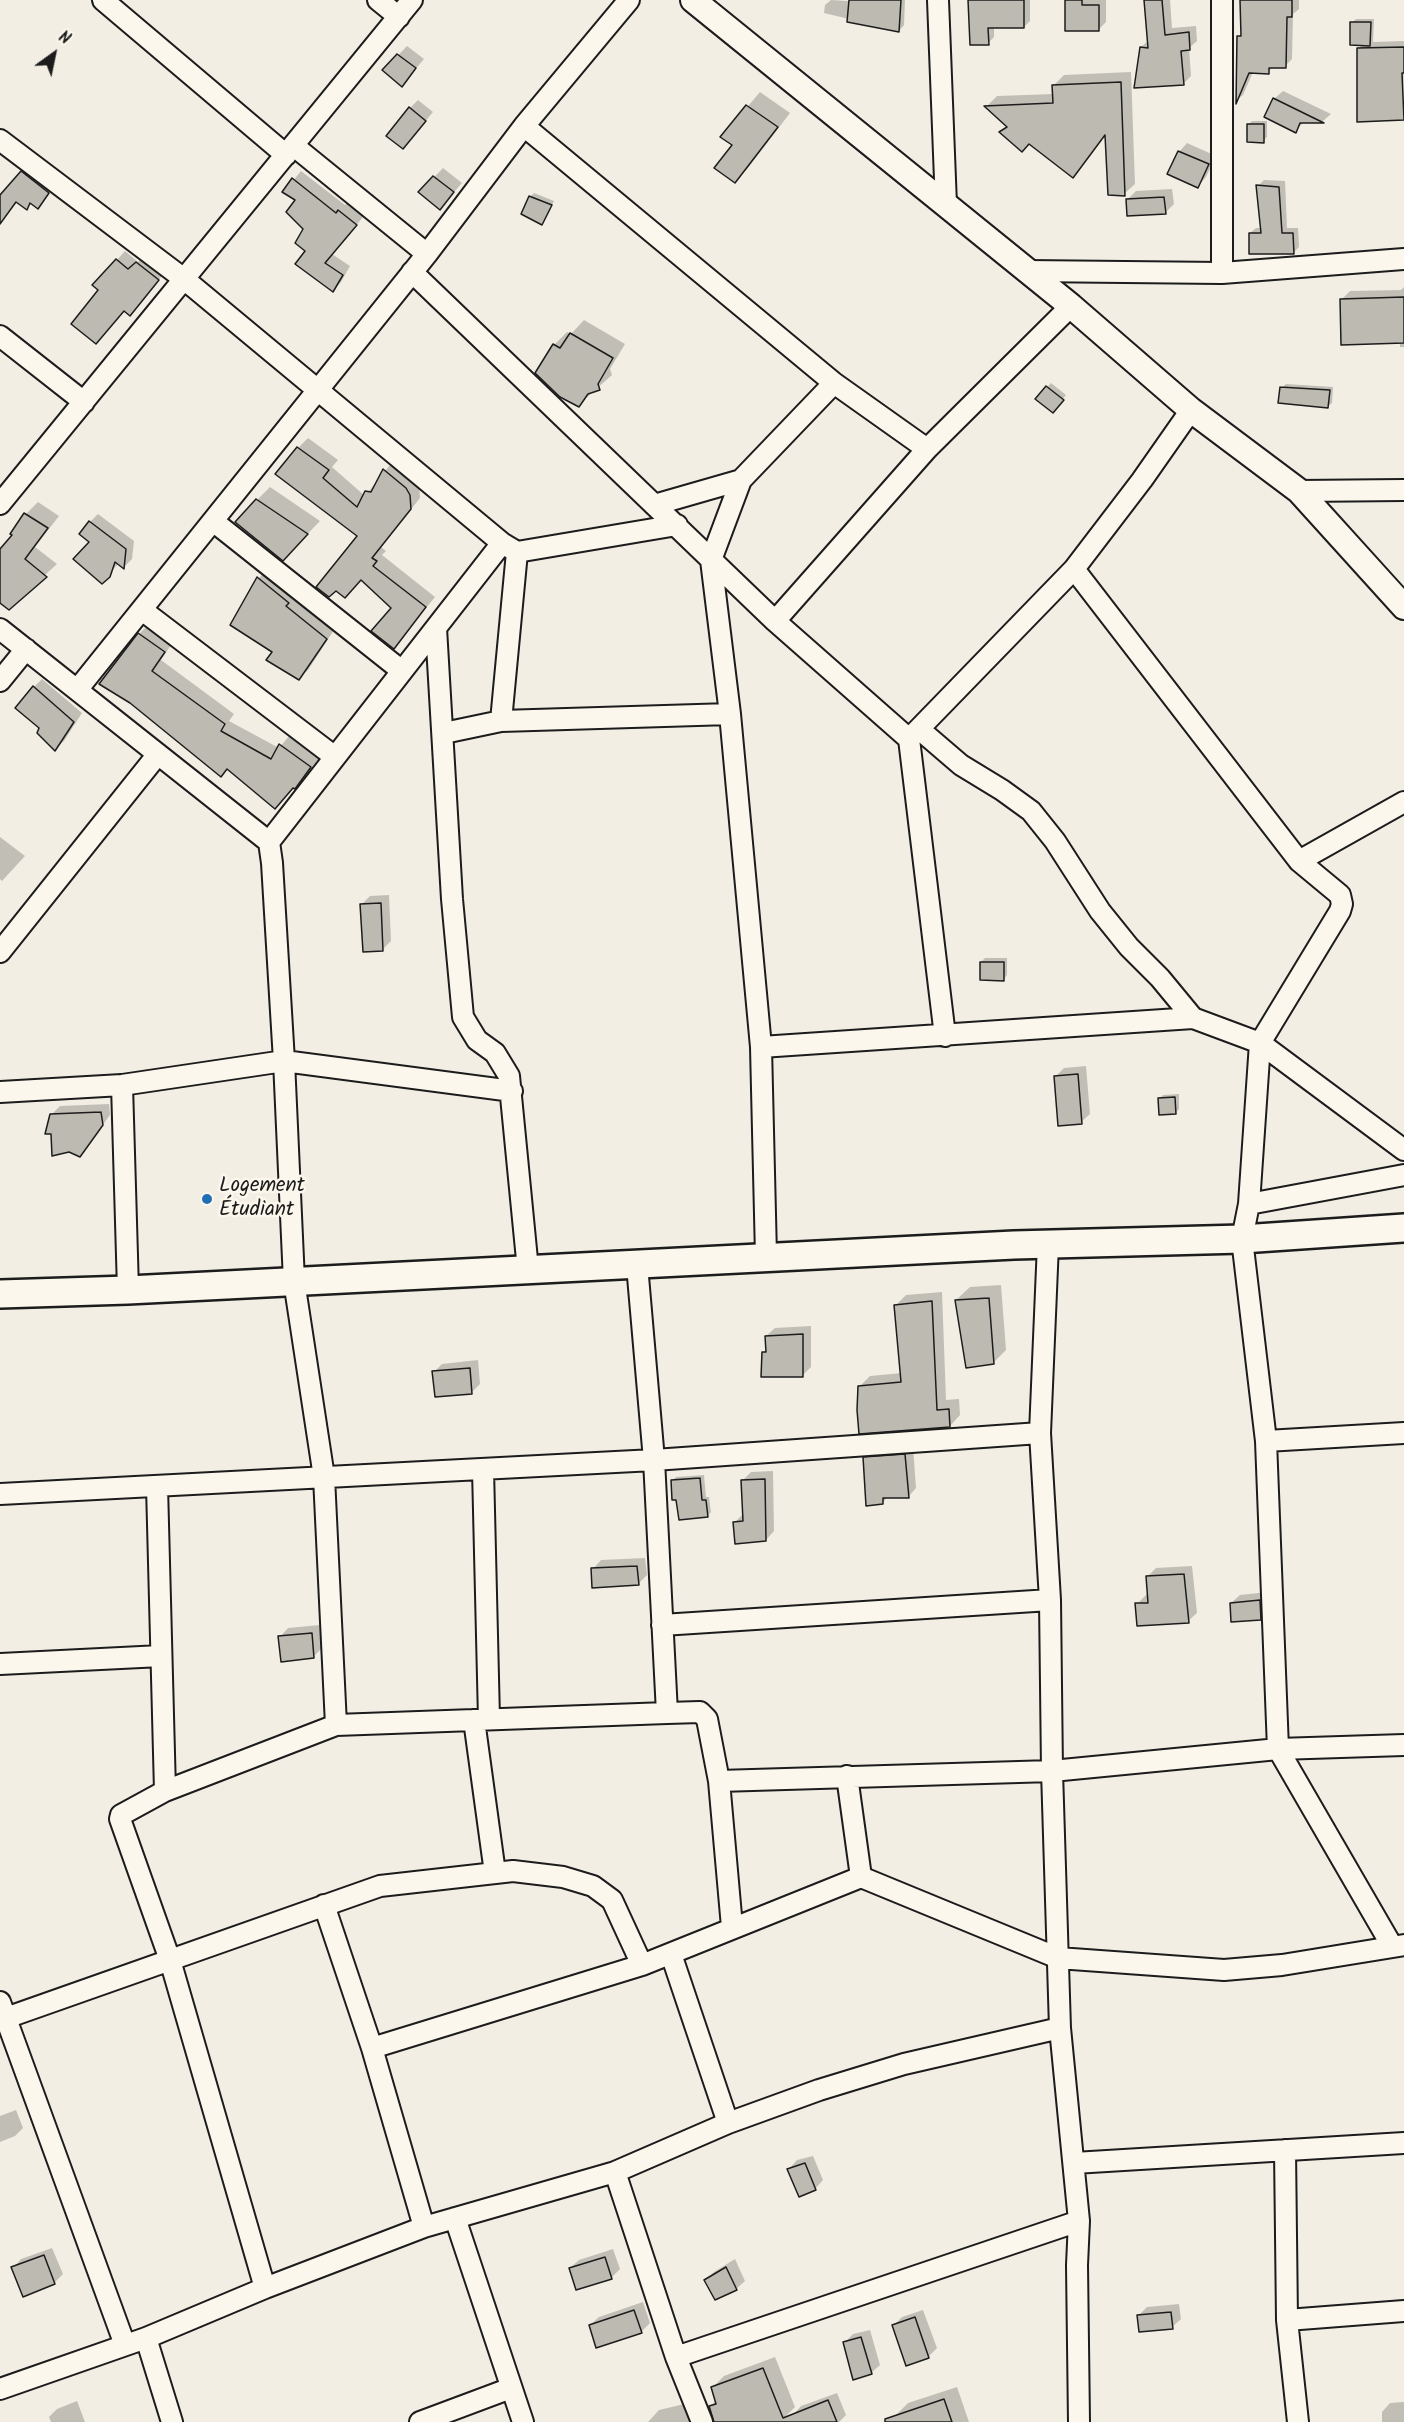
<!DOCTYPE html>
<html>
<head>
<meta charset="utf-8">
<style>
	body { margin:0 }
	#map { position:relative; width:1404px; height:2422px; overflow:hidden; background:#f2eee4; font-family:Kalam,sans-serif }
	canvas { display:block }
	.north { position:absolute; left:24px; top:24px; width:60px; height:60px; -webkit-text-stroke:4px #fbf7ec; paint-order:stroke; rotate:33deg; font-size:16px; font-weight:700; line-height:24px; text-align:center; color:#1c1c1c }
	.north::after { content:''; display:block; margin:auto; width:21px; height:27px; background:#1c1c1c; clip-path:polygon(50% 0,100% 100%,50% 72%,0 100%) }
</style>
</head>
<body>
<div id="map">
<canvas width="1404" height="2422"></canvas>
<div class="north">N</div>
</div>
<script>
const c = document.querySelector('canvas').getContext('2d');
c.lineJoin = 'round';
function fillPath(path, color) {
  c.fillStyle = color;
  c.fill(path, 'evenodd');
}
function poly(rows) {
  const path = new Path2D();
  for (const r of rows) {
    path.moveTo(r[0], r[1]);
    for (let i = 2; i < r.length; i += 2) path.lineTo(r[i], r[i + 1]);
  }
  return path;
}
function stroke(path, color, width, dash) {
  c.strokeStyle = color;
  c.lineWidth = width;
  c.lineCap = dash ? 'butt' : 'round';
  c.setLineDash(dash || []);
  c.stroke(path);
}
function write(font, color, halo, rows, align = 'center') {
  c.font = font + ' Kalam,sans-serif';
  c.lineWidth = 5;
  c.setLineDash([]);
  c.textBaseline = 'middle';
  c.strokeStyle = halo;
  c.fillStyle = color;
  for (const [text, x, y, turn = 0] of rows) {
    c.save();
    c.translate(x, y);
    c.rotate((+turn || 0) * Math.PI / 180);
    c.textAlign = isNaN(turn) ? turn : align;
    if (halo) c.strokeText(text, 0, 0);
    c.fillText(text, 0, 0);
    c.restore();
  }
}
fillPath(poly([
	[831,0,863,2,864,0,905,0,904,25,899,31,824,13,825,5],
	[969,0,1030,0,1030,21,1024,27,994,27,994,37,988,43],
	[1066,0,1106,0,1106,22,1098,30],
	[1146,0,1170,0,1172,28,1196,26,1197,41,1189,48,1191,76,1184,83,1141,47,1149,40],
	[1242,0,1299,0,1299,9,1293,14,1292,59,1285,66,1274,66,1268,72,1253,72,1243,95,1237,100,1239,37,1242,33],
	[1356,19,1374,19,1373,42,1404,41,1403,119,1359,48,1363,44,1352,23],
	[407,46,424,59,402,85,384,70],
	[1131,72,1135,184,1124,194,1106,134,1073,176,1029,143,1002,132,1008,126,987,106,997,96,1054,94,1053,86,1064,75],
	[1283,91,1331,114,1323,121,1304,122,1295,131,1274,99],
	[760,92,790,113,748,168,735,181,734,145,722,137],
	[418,100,433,112,411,139,410,108],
	[1252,121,1267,121,1267,137,1263,141,1248,125],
	[1187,143,1216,156,1206,177,1198,186,1179,152],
	[30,165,55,185,38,207,32,203,27,208,17,201,0,220,0,198],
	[443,168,462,183,448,199,420,192],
	[301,171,345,205,347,203,364,216,332,254,350,266,341,282,333,290,307,251,305,229,297,200,284,192],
	[1264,180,1285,181,1287,228,1298,228,1299,247,1294,252,1250,233,1256,228,1262,228,1258,186],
	[1172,189,1174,204,1165,213,1127,200,1136,191],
	[534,193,554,201,542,223,530,197],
	[125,251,138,262,145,254,166,271,130,314,94,285],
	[1404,287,1404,347,1400,347,1400,342,1341,300,1350,291,1401,290],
	[584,320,625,344,610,369,612,375,578,405,537,373,554,345,567,332,571,334],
	[1051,383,1066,395,1056,408,1037,399],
	[1286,384,1333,387,1332,403,1328,406,1282,388],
	[308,438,338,460,332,467,365,496,394,460,419,484,420,498,381,547,386,551,382,555,435,597,394,647,393,608,361,578,359,536,298,448],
	[270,487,320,521,296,546,257,500],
	[38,502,59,516,35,547,57,564,9,608,0,601,0,551,14,535,12,533,26,514],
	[98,514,134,541,132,559,124,567,119,563,102,582,92,542,90,522],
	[267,570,293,596,334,630,308,670,299,678,274,651,232,624,259,578],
	[149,624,173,642,161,660,234,714,229,721,279,748,290,735,320,757,295,787,228,768,221,775,131,701,139,634],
	[42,679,82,713,64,741,55,749,34,687],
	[0,837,25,856,2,881,0,879],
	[389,895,391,941,383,949,362,904,370,896],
	[985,958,1007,958,1007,975,1004,979,981,962],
	[1086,1066,1090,1114,1081,1122,1056,1076,1064,1068],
	[1179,1094,1179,1109,1176,1112,1159,1099,1163,1095],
	[109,1104,110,1115,80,1156,52,1114,60,1106],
	[1001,1285,1006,1350,993,1363,956,1300,970,1287],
	[942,1292,946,1400,959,1399,960,1415,950,1426,859,1387,870,1376,902,1373,896,1305,906,1295],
	[811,1326,811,1367,803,1375,763,1353,767,1349,766,1336,775,1328],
	[478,1360,480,1384,472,1392,434,1372,442,1364],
	[913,1447,916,1488,908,1497,889,1496,882,1503,865,1458,873,1449],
	[773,1471,774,1531,766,1540,735,1522,744,1513,742,1481,751,1472],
	[704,1475,706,1497,709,1497,711,1512,707,1516,672,1481,676,1477],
	[645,1558,647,1575,638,1584,593,1569,601,1560],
	[1192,1566,1197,1613,1188,1621,1137,1604,1146,1595,1149,1595,1147,1577,1156,1568],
	[1268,1592,1269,1610,1260,1618,1231,1603,1240,1595],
	[320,1625,322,1648,313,1657,280,1637,288,1628],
	[16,2110,23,2128,15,2136,0,2142,0,2116],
	[813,2156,823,2180,815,2189,789,2169,797,2160],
	[52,2248,63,2274,54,2283,13,2268,21,2259],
	[613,2249,620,2269,612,2277,577,2288,570,2268,579,2260],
	[735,2259,745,2281,736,2289,706,2280,714,2272],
	[643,2302,650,2323,641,2332,590,2325,599,2317],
	[1179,2304,1181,2319,1172,2327,1139,2315,1147,2307],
	[923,2310,937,2348,928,2357,893,2326,902,2317],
	[870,2330,880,2365,871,2373,844,2343,853,2334],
	[775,2357,795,2407,783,2419,770,2422,715,2422,710,2406,717,2400,712,2388,724,2376],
	[957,2387,969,2422,897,2422,895,2416,908,2403],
	[837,2393,846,2415,839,2422,796,2422,793,2415,801,2406],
	[77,2401,85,2422,51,2422,49,2417,57,2409],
	[697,2401,711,2422,648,2422,659,2410],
	[1404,2402,1404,2422,1382,2422,1382,2412,1390,2403]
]), '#0003');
const building = poly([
	[849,0,901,0,899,32,847,22,849,0],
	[968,0,1024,0,1024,28,988,28,989,45,970,45,968,0],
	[1065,0,1082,0,1082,5,1099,5,1099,31,1065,31,1065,0],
	[1144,0,1162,0,1165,35,1189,32,1190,50,1181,51,1184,85,1134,88,1140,47,1148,48,1144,0],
	[1240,0,1292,0,1292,17,1287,17,1286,68,1269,68,1269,74,1249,73,1236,104,1237,36,1241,36,1240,0],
	[1350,22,1371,22,1370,46,1350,45,1350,22],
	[1404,47,1404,73,1402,73,1404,120,1357,122,1357,48,1404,47],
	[397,54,416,68,402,87,382,70,397,54],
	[1121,82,1125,196,1108,195,1105,135,1073,178,1029,144,1022,152,999,132,1007,127,984,106,1053,103,1052,85,1121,82],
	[1273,98,1324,123,1300,123,1296,133,1264,117,1273,98],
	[746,105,778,127,735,183,714,168,732,145,720,137,746,105],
	[409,107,426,121,403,149,386,136,409,107],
	[1247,124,1264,124,1264,143,1247,142,1247,124],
	[1178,151,1209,164,1198,188,1167,174,1178,151],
	[21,171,49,193,38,209,30,203,27,210,16,202,0,224,0,195,21,171],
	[433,176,454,192,440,210,418,192,433,176],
	[292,178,336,213,338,210,357,225,325,263,343,275,333,292,295,264,305,251,295,243,303,229,286,212,295,200,282,192,292,178],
	[1256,185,1279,187,1282,233,1293,233,1294,254,1249,254,1249,233,1261,233,1256,185],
	[529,196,552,205,542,225,521,214,529,196],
	[1164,197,1166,214,1127,216,1126,199,1164,197],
	[116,259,128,269,136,262,159,280,130,316,124,311,96,344,71,324,98,290,92,285,116,259],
	[1404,297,1404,343,1341,345,1340,299,1404,297],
	[570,333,613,358,598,384,600,390,588,394,579,407,560,397,535,373,553,344,560,348,570,333],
	[1046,386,1064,400,1053,413,1035,399,1046,386],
	[1280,387,1330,390,1328,408,1278,403,1280,387],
	[297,447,329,470,323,478,357,507,365,491,371,492,383,469,406,488,410,495,411,509,372,558,377,561,373,566,426,607,394,649,371,631,391,608,361,580,345,598,336,591,329,597,316,587,357,536,275,474,297,447],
	[256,499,308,534,283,561,235,522,256,499],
	[24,513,48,528,25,559,47,577,9,610,0,603,0,549,12,535,10,534,24,513],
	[89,521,126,549,124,569,115,562,110,577,102,584,73,559,89,542,79,534,89,521],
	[257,577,289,603,286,606,327,639,299,680,266,660,272,652,230,625,257,577],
	[138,633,165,652,152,671,225,724,221,731,271,759,279,744,311,767,295,789,293,788,275,809,227,769,221,777,130,703,99,684,138,633],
	[33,686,74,722,55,751,37,733,39,728,15,708,33,686],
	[381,903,383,951,363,952,360,904,381,903],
	[980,962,1004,962,1004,981,980,980,980,962],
	[1078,1074,1082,1124,1058,1126,1054,1076,1078,1074],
	[1175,1097,1176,1114,1159,1115,1158,1098,1175,1097],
	[101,1112,103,1125,80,1157,69,1152,52,1156,51,1134,45,1134,50,1114,101,1112],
	[989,1298,994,1364,966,1368,955,1300,989,1298],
	[932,1301,937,1410,949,1409,950,1427,859,1434,857,1410,858,1386,901,1382,894,1305,932,1301],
	[803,1334,803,1377,761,1377,762,1352,766,1352,765,1336,803,1334],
	[470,1368,472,1394,435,1397,432,1371,470,1368],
	[905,1454,909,1498,883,1498,883,1504,866,1506,863,1457,905,1454],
	[700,1478,702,1500,706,1500,708,1517,679,1520,676,1500,672,1500,671,1480,700,1478],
	[765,1479,766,1541,735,1544,733,1522,743,1521,741,1480,765,1479],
	[637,1566,639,1585,592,1588,591,1568,637,1566],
	[1184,1574,1189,1623,1137,1626,1135,1603,1148,1603,1146,1576,1184,1574],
	[1260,1600,1261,1620,1231,1622,1230,1603,1260,1600],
	[312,1633,314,1658,281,1662,278,1636,312,1633],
	[805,2163,816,2190,799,2197,787,2169,805,2163],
	[44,2255,55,2284,23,2297,11,2267,44,2255],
	[605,2257,612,2279,576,2290,569,2268,605,2257],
	[726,2267,737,2290,715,2300,704,2280,726,2267],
	[634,2310,642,2333,596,2348,589,2325,634,2310],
	[1171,2312,1173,2329,1139,2332,1137,2315,1171,2312],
	[915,2317,929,2358,906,2366,892,2325,915,2317],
	[861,2337,872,2374,853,2380,843,2342,861,2337],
	[763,2368,783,2418,828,2400,837,2422,714,2422,709,2406,716,2404,711,2387,763,2368],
	[944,2399,952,2422,885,2422,885,2419,944,2399]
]);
fillPath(building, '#bdbab1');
stroke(building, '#1c1c1c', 1.5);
const minor = poly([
	[103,0,286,155],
	[378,0,399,17],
	[938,0,946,205],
	[524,126,834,383,927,449],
	[0,140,184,279,502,543,517,552,677,525],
	[294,146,427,254],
	[1027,271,1222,273,1404,259],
	[412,272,775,621,909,739,945,1036],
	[1222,273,1222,0],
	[0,336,84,402],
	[1299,491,1404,490],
	[0,504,412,0],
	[654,505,741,480],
	[213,521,402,671],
	[1074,569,1299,861,1340,895,1342,904,1340,911,1260,1043,1249,1204,1242,1239,1266,1441,1278,1749,1392,1946],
	[142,610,335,757],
	[775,621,927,449,1071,306],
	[436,628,452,899,463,1017,477,1040,495,1053,509,1076,528,1270],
	[0,629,269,842,272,863,284,1061,294,1281,324,1477,336,1725],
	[0,681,26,649],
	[77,690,427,254,524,126,629,0],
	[501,721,517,552],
	[919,729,961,765,1002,790,1031,811,1055,841,1100,911,1129,947,1160,978,1193,1018],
	[444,733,501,721,730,714],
	[909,739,1074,569,1142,480,1191,410],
	[269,842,502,543],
	[1299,861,1404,802],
	[0,952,158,754],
	[761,1047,1193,1018,1260,1043,1404,1150],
	[122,1085,128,1290],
	[0,1092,122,1085,284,1061,512,1091],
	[1249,1204,1404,1175],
	[1048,1244,1040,1433,1050,1600,1052,1771,1060,2028,1079,2221,1077,2265,1079,2422],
	[766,1256,761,1047,730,714,711,560,741,480,834,383],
	[637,1265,654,1460,667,1713,700,1712,707,1719,719,1781,732,1927],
	[1266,1441,1404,1433],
	[483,1469,489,1719],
	[157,1486,165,1791],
	[0,1494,654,1460,1040,1433],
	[662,1625,1050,1600],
	[0,1664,161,1656],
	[474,1720,495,1873],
	[847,1776,861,1877,1058,1958,1224,1970,1282,1965,1404,1945],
	[719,1781,1052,1771,1278,1749,1404,1745],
	[324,1905,372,2048,424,2227],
	[671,1954,728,2123],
	[0,2002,125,2345],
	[0,2020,380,1886,513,1871,563,1877,593,1886,612,1900,642,1965],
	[372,2048,642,1965,861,1877],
	[1285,2150,1287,2320,1298,2422],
	[1074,2163,1404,2143],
	[615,2172,676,2357,702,2422],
	[455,2218,523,2422],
	[265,2288,170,1960,120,1819,121,1815,165,1791,336,1725,667,1713],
	[1287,2320,1404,2311],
	[146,2338,172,2422],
	[676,2357,1079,2221],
	[0,2389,146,2338,265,2288,424,2227,615,2172,728,2123,819,2090,904,2064,1060,2028],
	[420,2422,511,2388]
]);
const tertiary = poly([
	[693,0,1071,306,1191,410,1299,491,1404,607]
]);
const secondary = poly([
	[0,1294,128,1290,1014,1245,1242,1239,1404,1228]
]);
stroke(minor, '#1c1c1c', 24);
stroke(tertiary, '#1c1c1c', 28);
stroke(secondary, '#1c1c1c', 32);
stroke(minor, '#fbf7ec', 20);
stroke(tertiary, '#fbf7ec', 24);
stroke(secondary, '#fbf7ec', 27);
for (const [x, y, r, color] of [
	[207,1199,6,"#1f6fb2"]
]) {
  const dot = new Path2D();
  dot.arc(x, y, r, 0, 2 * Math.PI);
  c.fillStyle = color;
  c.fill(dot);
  stroke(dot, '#fbf7ec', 2);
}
write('21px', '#1c1c1c', '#fbf7ec', [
	["Logement",219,1187],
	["Étudiant",219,1211]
], 'left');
</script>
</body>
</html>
